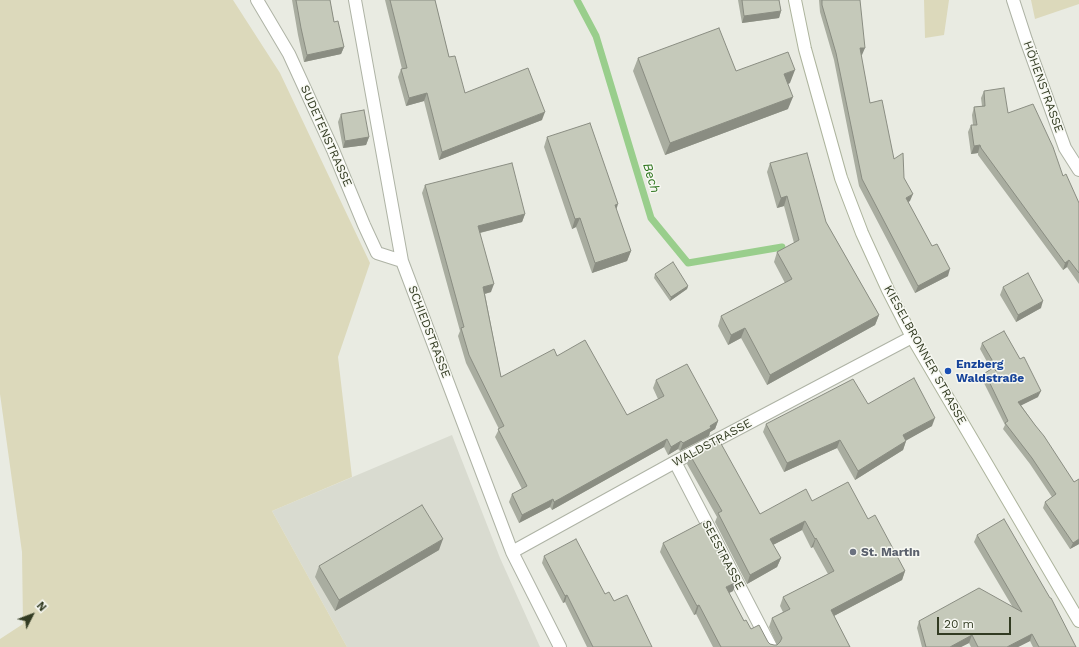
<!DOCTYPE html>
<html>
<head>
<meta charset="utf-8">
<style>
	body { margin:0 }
	#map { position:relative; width:1079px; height:647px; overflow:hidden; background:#e9ebe2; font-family:"Work Sans",sans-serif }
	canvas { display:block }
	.north { position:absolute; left:12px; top:595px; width:40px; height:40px; -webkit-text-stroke:3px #f7f8f2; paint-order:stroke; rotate:48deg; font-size:11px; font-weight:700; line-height:16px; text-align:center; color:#323b22 }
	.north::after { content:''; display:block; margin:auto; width:14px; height:18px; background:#323b22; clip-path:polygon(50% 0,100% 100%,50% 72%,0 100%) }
	.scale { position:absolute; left:937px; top:617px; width:74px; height:18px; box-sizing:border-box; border:2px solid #323b22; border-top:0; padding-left:5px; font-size:12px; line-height:14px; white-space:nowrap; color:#323b22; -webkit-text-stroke:3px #f7f8f2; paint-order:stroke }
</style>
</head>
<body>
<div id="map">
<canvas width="1079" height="647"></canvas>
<div class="north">N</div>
<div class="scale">20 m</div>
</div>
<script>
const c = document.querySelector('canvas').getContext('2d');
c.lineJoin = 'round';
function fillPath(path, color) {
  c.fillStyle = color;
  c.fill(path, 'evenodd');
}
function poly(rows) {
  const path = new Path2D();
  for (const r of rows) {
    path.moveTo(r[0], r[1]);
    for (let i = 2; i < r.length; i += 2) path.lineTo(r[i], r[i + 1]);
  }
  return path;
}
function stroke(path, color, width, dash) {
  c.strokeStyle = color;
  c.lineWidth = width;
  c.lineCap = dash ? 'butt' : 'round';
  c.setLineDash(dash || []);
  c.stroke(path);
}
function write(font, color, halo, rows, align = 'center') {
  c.font = font + ' "Work Sans",sans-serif';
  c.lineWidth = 3;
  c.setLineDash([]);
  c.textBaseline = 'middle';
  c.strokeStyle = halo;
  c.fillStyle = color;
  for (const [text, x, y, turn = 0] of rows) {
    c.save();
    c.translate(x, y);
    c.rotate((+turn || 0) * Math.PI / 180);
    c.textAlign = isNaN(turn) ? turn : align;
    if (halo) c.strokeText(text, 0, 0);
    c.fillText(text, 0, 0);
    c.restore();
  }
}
fillPath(poly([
	[452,435,500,558,540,647,347,647,272,511]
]), '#d9dbd0');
fillPath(poly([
	[0,0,233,0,280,73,370,263,338,357,352,477,272,511,347,647,0,647,0,639,23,624,22,552,0,394],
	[924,0,949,0,944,35,925,38],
	[1031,0,1079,0,1079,4,1035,19]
]), '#dcd9bb');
stroke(poly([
	[577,0,596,36,651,218,688,263,782,247]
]), '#99ce8c', 7);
const minor = poly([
	[257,0,289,54,333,150,364,225,377,253,402,261],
	[355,0,402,261,512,552,560,647],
	[1013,0,1026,40,1065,148,1079,170],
	[675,462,771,647],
	[512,552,675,462,912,337]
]);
const secondary = poly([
	[795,0,805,49,841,178,862,233,888,290,912,337,1079,621]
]);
stroke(minor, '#aeb3a5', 14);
stroke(secondary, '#adb49d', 14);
stroke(minor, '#fff', 12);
stroke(secondary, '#fff', 12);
fillPath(poly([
	[292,0,330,0,334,22,344,47,341,54,304,62,298,35],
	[385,0,435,0,449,57,465,93,542,120,439,160,424,101,406,106,398,77,401,69,402,69],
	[738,0,779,0,781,11,779,18,742,23],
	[819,0,860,0,862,55,861,55,870,103,894,159,904,178,910,201,908,202,948,276,915,293,859,186,834,60,820,12],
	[638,58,736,71,790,83,788,84,788,109,665,155,633,71],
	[984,91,1008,113,1063,176,1079,203,1079,284,1067,267,1063,270,978,155,978,153,971,154,968,132,971,125,973,125,972,115,974,107,982,106,981,98],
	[341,114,369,137,366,145,343,148,338,122],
	[547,137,616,210,631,251,627,261,592,273,576,227,572,229,544,147],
	[770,163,826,222,879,315,875,325,767,385,741,338,728,345,718,326,721,316,785,283,774,262,777,252,794,243,784,206,777,208,767,172],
	[425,185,525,214,522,222,480,233,491,292,485,294,501,377,557,356,627,415,658,399,653,388,656,380,718,421,715,429,710,432,709,436,680,451,678,449,668,455,664,447,552,510,550,507,519,523,509,502,512,494,522,489,495,437,499,429,466,363,458,336,460,331,422,193],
	[655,274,688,286,687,289,670,301,654,278],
	[1003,287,1041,308,1016,322,1000,295],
	[982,343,1038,397,1021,405,1074,482,1079,479,1079,544,1070,549,1043,508,1045,502,1052,497,1030,464,1003,429,1005,425,982,379,985,373,991,369,980,349],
	[868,404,932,426,906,440,906,441,903,450,855,480,837,448,784,472,763,432,766,424],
	[690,455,760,514,812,501,868,519,905,571,902,580,834,616,850,647,713,647,696,614,694,615,660,552,663,543,733,591,729,593,744,621,751,629,770,644,774,645,777,645,769,627,772,618,783,612,780,606,783,597,828,574,813,547,811,548,802,530,773,545,781,558,777,567,747,584,715,522,717,517,687,464],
	[977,535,1076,647,1033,647,1030,641,1018,647,971,647,969,643,961,647,922,647,917,628,919,621,1012,606,974,542],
	[439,550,335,611,315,577,319,566],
	[544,556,605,594,614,601,652,647,587,647,565,602,563,603,542,563]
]), '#a9ada0');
fillPath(poly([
	[781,11,779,18,742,23,744,16],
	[344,47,341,54,304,62,307,55],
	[860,48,865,48,862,55,857,55],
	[795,70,790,83,780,87,784,74],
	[427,93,424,101,406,106,409,98],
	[793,97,788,109,665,155,670,143],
	[545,112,542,120,439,160,442,152],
	[369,137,366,145,343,148,345,141],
	[980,145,978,153,971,154,974,146],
	[913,194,910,201,904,204,906,198],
	[787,196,784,206,777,208,781,198],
	[618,204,615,214,615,205],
	[525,214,522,222,475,234,478,226],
	[580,218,576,227,572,229,575,219],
	[631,251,627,261,592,273,595,263],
	[1069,260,1067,267,1063,270,1065,263],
	[950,269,948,276,915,293,918,286],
	[494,284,491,292,480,295,483,287],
	[688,286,687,289,670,301,671,297],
	[1043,301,1041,308,1016,322,1018,315],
	[879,315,875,325,767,385,770,375],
	[745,328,741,338,728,345,731,335],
	[1041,391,1038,397,1016,408,1018,402],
	[935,418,932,426,900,444,903,435],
	[718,421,715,429,710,432,709,436,680,451,683,443,710,426],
	[667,439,664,447,552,510,554,502],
	[840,440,837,448,784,472,787,463],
	[681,441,678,449,668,455,671,447],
	[906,441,903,450,855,480,858,471],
	[553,499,550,507,519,523,522,515],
	[805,521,802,530,767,548,770,539],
	[816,538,813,547,811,548,815,539],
	[443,539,439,550,335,611,339,600],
	[1079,539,1079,544,1070,549,1073,543],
	[781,558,777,567,747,584,750,575],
	[905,571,902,580,828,619,831,610],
	[737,582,733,591,723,596,726,587],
	[567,595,565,602,563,603,565,596],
	[699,605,696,614,694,615,697,606],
	[1032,634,1030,641,1018,647,1007,647],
	[972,635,969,643,961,647,950,647]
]), '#8a8d82');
const building = poly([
	[296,0,330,0,334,22,338,21,344,47,307,55,301,28,296,0],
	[390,0,435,0,449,57,455,56,465,93,528,68,545,112,442,152,427,93,409,98,401,69,407,68,390,0],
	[742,0,779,0,781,11,744,16,742,0],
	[822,0,860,0,865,48,860,48,870,103,882,100,894,159,903,153,904,178,913,194,906,198,932,246,937,244,950,269,918,286,862,179,836,53,822,5,822,0],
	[719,28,736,71,788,52,795,70,784,74,793,97,670,143,638,58,719,28],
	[1004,88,1008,113,1033,104,1053,147,1063,176,1066,174,1079,203,1079,273,1069,260,1065,263,981,148,980,145,974,146,971,125,977,125,974,107,985,106,984,91,1004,88],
	[364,110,369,137,345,141,341,114,364,110],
	[590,123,618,204,615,205,631,251,595,263,580,218,575,219,547,137,590,123],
	[807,153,826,222,879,315,770,375,745,328,731,335,721,316,792,279,777,252,799,240,787,196,781,198,770,163,807,153],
	[512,163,525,214,478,226,494,284,483,287,501,377,554,349,557,356,585,340,627,415,664,396,656,380,687,364,718,421,710,426,711,428,683,443,681,441,671,447,667,439,554,502,553,499,522,515,512,494,527,486,498,429,504,426,469,355,461,328,464,327,425,185,512,163],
	[673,262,688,286,671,297,655,274,673,262],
	[1028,273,1043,301,1018,315,1003,287,1028,273],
	[1004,331,1020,359,1024,357,1041,391,1018,402,1035,425,1044,436,1074,482,1079,479,1079,539,1073,543,1045,502,1056,494,1032,458,1005,423,1008,421,985,373,993,368,996,371,998,370,982,343,1004,331],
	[914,378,935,418,903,435,906,441,858,471,840,440,787,463,766,424,853,379,868,404,914,378],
	[719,440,760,514,806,489,812,501,848,482,868,519,875,515,905,571,831,610,850,647,721,647,699,605,697,606,663,543,705,521,737,582,726,587,744,621,746,620,751,629,759,625,768,642,770,644,774,645,777,645,780,642,782,638,772,618,790,609,783,597,834,571,816,538,815,539,805,521,770,539,781,558,750,575,718,513,722,511,690,455,719,440],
	[422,505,443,539,339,600,319,566,422,505],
	[1004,519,1050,598,1051,598,1076,647,1039,647,1032,634,1007,647,978,647,972,635,950,647,926,647,919,621,979,588,1022,612,977,535,1004,519],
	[576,539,605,594,609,592,614,601,627,595,652,647,593,647,567,595,565,596,544,556,576,539]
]);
fillPath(building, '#c5c9ba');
stroke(building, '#8a8d82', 1);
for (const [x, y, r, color] of [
	[948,371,4,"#1a4fb4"],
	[853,552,4,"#6b7280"]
]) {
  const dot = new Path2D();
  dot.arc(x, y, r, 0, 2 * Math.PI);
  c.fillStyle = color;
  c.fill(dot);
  stroke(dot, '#f7f8f2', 1.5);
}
write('12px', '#323b22', '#f7f8f2', [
	["HÖHENSTRASSE",1043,87,70],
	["SUDETENSTRASSE",326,136,66],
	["SCHIEDSTRASSE",429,332,69],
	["KIESELBRONNER STRASSE",925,355,61],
	["WALDSTRASSE",712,443,-28],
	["SEESTRASSE",723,555,62]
]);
write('bold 12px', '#164399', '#f7f8f2', [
	["Enzberg",956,364],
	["Waldstraße",956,378]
], 'left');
write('bold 12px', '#5b616d', '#f7f8f2', [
	["St. Martin",861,552]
], 'left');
write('italic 13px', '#2f751f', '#f7f8f2', [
	["Bech",651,178,73]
]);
</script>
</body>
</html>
